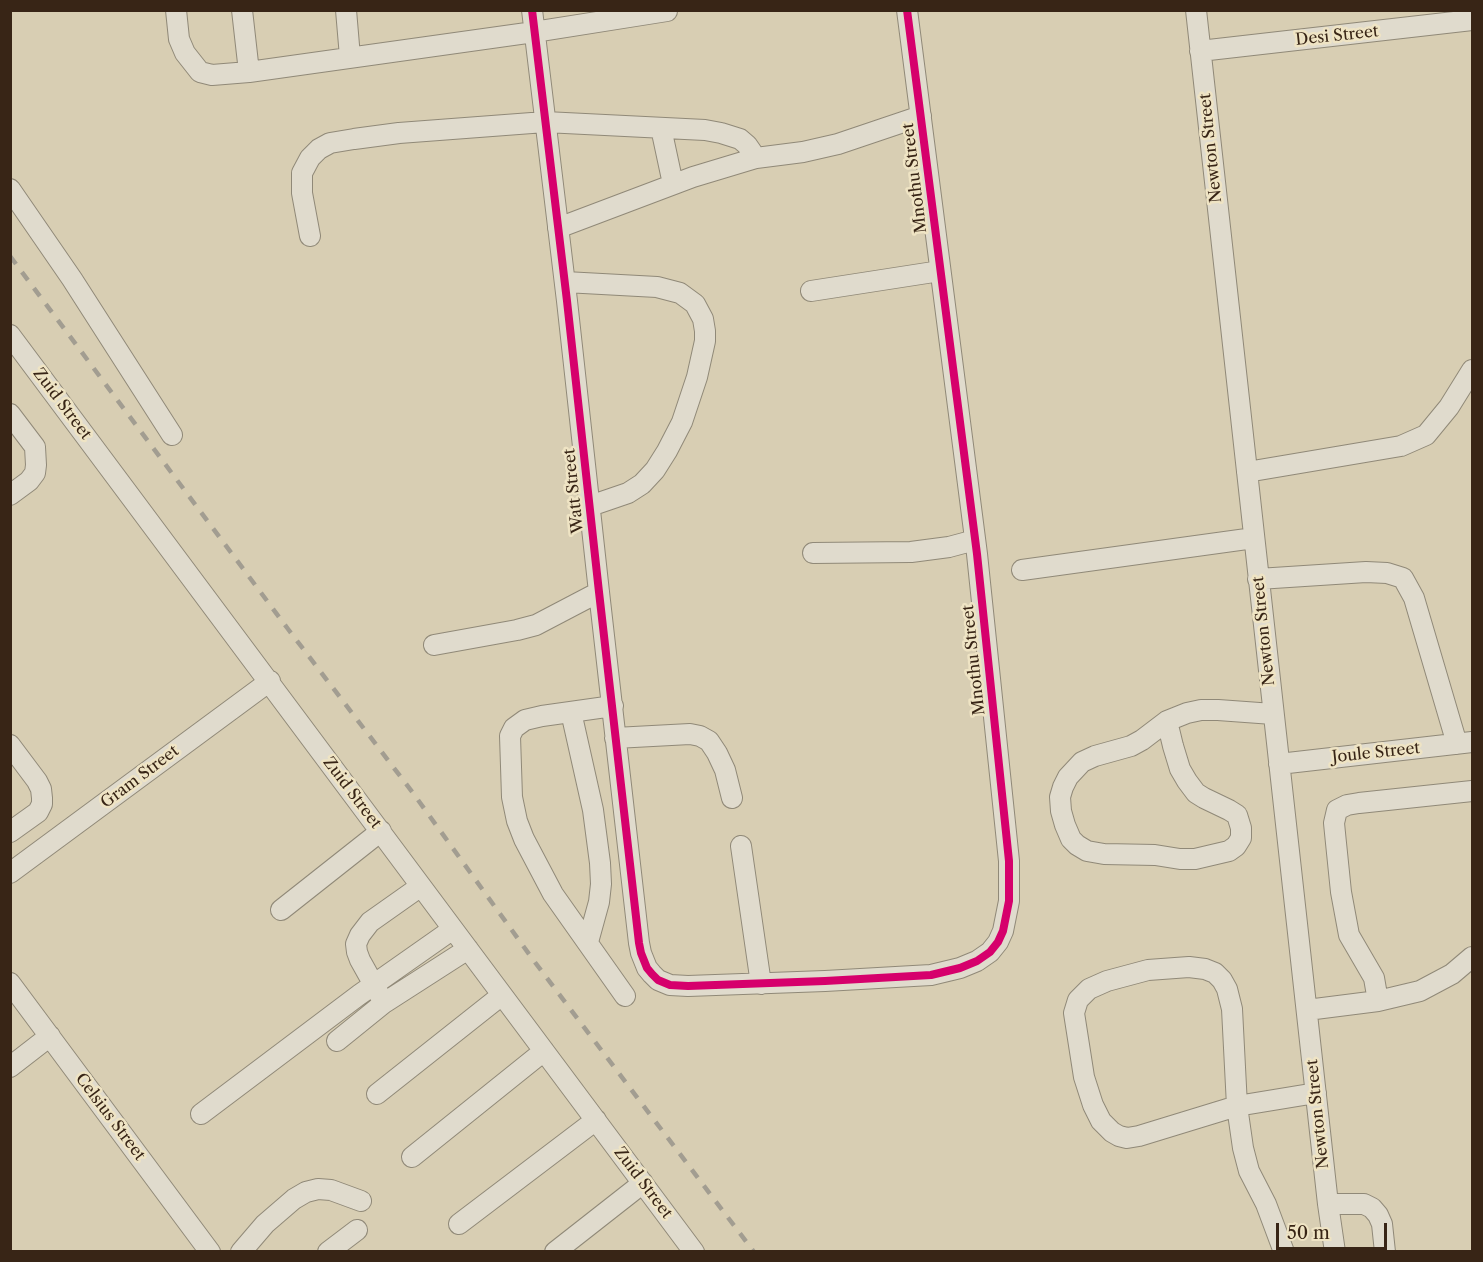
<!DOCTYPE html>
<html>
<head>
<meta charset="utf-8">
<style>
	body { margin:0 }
	#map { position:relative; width:1483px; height:1262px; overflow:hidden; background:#d8ceb3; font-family:"Libre Caslon Text",serif }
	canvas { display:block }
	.frame { position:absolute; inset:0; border:12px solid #382516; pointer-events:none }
	.scale { position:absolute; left:1276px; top:1223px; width:111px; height:27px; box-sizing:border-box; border:3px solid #382516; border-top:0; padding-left:8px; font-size:18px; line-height:21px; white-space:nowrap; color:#382516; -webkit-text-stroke:4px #efe4c4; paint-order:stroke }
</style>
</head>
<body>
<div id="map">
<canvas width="1483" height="1262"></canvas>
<div class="frame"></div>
<div class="scale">50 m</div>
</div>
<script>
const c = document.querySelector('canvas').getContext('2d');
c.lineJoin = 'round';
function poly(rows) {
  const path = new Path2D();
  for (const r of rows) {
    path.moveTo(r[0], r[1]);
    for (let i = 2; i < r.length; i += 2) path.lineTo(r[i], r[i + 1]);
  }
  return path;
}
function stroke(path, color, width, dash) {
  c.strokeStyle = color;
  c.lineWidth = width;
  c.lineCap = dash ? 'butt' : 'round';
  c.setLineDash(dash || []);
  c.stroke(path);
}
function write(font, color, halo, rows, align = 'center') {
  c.font = font + ' "Libre Caslon Text",serif';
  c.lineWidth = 5;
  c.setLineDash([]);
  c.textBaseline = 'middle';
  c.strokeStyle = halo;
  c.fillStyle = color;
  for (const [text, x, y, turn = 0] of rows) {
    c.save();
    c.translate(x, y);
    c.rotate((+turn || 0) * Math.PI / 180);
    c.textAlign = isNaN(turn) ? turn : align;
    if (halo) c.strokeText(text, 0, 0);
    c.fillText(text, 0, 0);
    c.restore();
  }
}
const minor = poly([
	[176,10,179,39,185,53,200,72,212,75,249,72,534,32,667,11],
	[242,10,249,72],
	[346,10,350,57],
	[532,10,567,301,599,592,639,943,641,953,647,968,652,974,658,980,670,985,688,986,825,981,931,975,960,968,977,961,990,952,998,942,1003,931,1009,901,1009,861,977,554,907,10],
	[1196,10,1328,1204,1335,1252],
	[1200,51,1472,20],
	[661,128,673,184],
	[10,189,72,279,172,435],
	[558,228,693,177,756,158,803,152,838,144,921,116],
	[310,236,302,193,302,173,310,158,319,149,330,143,354,139,399,133,545,122,705,130,721,133,740,139,747,145,756,158],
	[565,282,657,287,680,293,695,304,703,319,705,331,705,341,697,377,682,422,667,451,655,470,642,484,628,493,590,506],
	[811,291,940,271],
	[10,335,494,984,694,1252],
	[10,414,35,447,36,465,35,473,29,481,10,495],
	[1247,472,1401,446,1426,435,1449,407,1472,370],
	[813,553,911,552,949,547,975,540],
	[1022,570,1254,538],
	[1258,579,1366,572,1387,573,1403,578,1414,598,1457,744],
	[434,645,517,630,536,625,599,592],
	[613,706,542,716,525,720,514,728,510,736,512,797,517,821,524,839,553,894,625,996],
	[571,712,593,810,600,863,601,884,599,902,588,942],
	[1167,721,1173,746,1180,769,1187,781,1196,793,1204,798,1229,810,1237,815,1241,828,1241,838,1236,846,1229,851,1195,859,1180,859,1155,855,1104,854,1087,851,1077,845,1071,839,1065,825,1061,811,1060,797,1063,787,1068,777,1082,762,1095,756,1131,746,1142,740,1167,721,1187,713,1201,710,1218,710,1273,714],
	[615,738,690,734,700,736,709,741,717,753,725,770,732,798],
	[10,745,37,781,41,789,42,798,42,804,38,812,10,832],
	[1279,764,1472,742],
	[741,846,761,984],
	[10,873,270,681],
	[281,910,381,831],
	[10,983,210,1252],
	[1378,1001,1374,978,1349,935,1341,892,1336,843,1334,823,1337,810,1347,805,1359,803,1472,791],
	[384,1003,468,949],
	[1307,1010,1378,1001,1420,991,1452,974,1472,957],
	[337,1041,384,1003,360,960,357,952,356,944,360,935,370,922,421,886],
	[10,1067,50,1036],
	[377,1094,502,995],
	[201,1114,359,995,453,929],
	[412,1157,544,1051],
	[1328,1204,1364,1204,1372,1208,1378,1215,1382,1224,1385,1252],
	[459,1224,596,1120],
	[241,1252,265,1224,294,1199,306,1192,318,1189,331,1190,361,1201],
	[328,1252,357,1230],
	[555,1252,643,1183],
	[1284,1252,1266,1204,1249,1171,1243,1148,1237,1106,1232,1009,1227,989,1222,980,1215,973,1205,969,1189,967,1148,970,1107,981,1089,989,1078,1000,1074,1013,1084,1077,1093,1105,1101,1121,1112,1132,1119,1136,1127,1138,1139,1136,1237,1106,1316,1093]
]);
stroke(minor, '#908978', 22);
stroke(minor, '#e0dbcd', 20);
stroke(poly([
	[10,256,288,629,413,793,534,961,754,1252]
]), '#a29d91', 4.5, [10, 10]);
stroke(poly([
	[532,10,567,301,599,592,639,943,641,953,647,968,652,974,658,980,670,985,688,986,825,981,931,975,960,968,977,961,990,952,998,942,1003,931,1009,901,1009,861,977,554,907,10]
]), '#d6006c', 8);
write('16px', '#382516', '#efe4c4', [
	["Desi Street",1337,36,-6],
	["Newton Street",1211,148,-96],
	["Mnothu Street",915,178,-97],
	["Zuid Street",62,404,53],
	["Watt Street",574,491,-96],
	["Newton Street",1264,631,-96],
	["Mnothu Street",974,660,-96],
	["Joule Street",1376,753,-6],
	["Gram Street",140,777,-37],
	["Zuid Street",352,793,53],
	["Newton Street",1318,1114,-96],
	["Celsius Street",110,1117,53],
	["Zuid Street",643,1183,53]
]);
</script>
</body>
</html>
